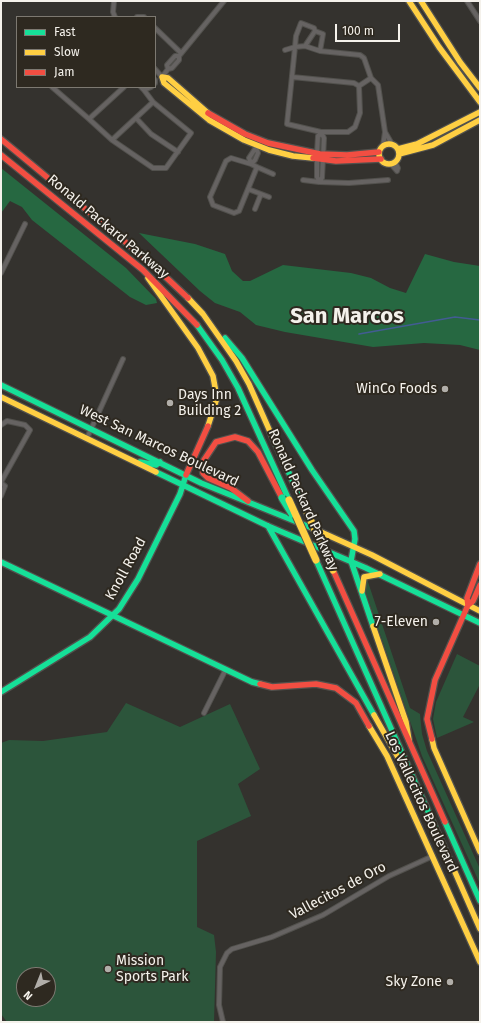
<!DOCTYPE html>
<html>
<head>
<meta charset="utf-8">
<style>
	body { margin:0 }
	#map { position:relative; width:481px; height:1023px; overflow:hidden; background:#34322e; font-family:"Fira Sans",sans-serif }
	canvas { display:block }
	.frame { position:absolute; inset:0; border:2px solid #f4f1eb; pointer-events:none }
	.legend { position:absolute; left:16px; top:16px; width:140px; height:72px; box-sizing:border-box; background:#2e2920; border:1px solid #7d7971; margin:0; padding:5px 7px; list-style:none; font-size:12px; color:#f4f1eb }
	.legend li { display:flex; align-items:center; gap:8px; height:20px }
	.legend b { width:20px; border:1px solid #7d7971 }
	.north { position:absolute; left:16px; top:967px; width:40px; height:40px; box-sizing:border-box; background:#2e2920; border:1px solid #7d7971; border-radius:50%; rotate:223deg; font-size:11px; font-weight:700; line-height:16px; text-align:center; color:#f4f1eb }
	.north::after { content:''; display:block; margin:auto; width:14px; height:18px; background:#b1aea9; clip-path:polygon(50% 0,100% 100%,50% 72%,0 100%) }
	.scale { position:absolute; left:335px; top:24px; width:65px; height:18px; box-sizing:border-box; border:2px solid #f4f1eb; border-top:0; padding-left:5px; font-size:12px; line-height:14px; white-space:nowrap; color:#f4f1eb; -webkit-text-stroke:3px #2e2920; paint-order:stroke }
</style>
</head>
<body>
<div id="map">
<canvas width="481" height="1023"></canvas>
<div class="frame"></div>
<ul class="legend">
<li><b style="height:5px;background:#16e098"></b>Fast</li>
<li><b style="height:5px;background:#ffcf43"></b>Slow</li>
<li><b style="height:5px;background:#f24e42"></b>Jam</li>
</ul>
<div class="north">N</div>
<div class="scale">100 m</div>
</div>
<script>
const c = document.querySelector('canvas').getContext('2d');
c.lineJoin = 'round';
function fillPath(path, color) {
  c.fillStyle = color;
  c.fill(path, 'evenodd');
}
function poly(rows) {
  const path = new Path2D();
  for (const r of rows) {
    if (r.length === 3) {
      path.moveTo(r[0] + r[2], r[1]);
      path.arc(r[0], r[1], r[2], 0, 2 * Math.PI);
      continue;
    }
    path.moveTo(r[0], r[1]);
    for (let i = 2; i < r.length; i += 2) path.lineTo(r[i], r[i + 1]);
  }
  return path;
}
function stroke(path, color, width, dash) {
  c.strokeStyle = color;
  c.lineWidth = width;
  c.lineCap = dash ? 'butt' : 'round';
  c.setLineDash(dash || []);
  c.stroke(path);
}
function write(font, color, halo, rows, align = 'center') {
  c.font = font + ' "Fira Sans",sans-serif';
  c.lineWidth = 4;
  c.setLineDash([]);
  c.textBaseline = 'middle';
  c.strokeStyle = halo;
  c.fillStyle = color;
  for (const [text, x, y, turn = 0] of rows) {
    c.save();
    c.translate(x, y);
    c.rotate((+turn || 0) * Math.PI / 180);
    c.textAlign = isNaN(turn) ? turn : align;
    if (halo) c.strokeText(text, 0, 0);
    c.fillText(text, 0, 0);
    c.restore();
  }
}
fillPath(poly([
	[367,579,410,708,420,714,422,734,427,751,480,869,480,884,422,756,366,593,364,585],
	[457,654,480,666,480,684,463,717,474,722,437,738,433,719,436,702],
	[126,703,180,727,230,704,260,769,238,784,251,816,197,841,197,927,214,935,216,952,214,1022,7,1022,1,1014,1,743,9,740,43,741,107,732],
	[24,975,48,975,48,999,24,999]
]), '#2c553b');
fillPath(poly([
	[1,168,126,268,156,299,157,303,146,305,130,297,32,220,22,207,10,201,1,213],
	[139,233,195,244,225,254,232,271,243,281,250,281,283,265,351,273,371,278,390,288,406,293,425,254,454,262,480,266,480,350,460,345,424,343,373,347,285,332,256,325,240,312,215,303,200,291]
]), '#266841');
stroke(poly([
	[359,334,455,317,480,320]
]), '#425c92', 1.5);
const street = poly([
	[114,1,113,12,115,17],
	[467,1,480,21],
	[137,17,144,17],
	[155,28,181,53],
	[315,31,323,34,320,51,360,55,364,58,371,78,378,85,385,132],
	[305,46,320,51],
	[285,50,295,47,305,46,315,31,314,28,301,23,296,36,295,47,287,124,321,132,324,138,322,178,319,182,303,180],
	[155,69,162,77,168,69,167,65,175,56,179,56],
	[168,69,172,68,179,60,179,56,224,1],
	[292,77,354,83,359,86,360,113,355,127,348,132,321,132],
	[155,80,155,83],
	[359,86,371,78],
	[52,87,89,119,124,87],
	[141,87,144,90,151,87],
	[136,118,151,134,178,152],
	[89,119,112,140,153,102,144,90],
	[112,140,153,168,166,168,191,133,153,102],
	[383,146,385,132,392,144],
	[251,163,249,158,257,146],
	[251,164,257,167,239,211,234,213,213,205,210,197,226,161,231,158,251,164,255,160,258,153,256,148],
	[391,164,397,171,398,168,395,162],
	[257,167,273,174],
	[319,180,317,177,317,153,318,136,321,134],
	[319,182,349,183,388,180],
	[248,189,269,197],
	[255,209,261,194],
	[1,273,25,224],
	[1,425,7,421,25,425,30,430,1,482],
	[87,438,123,359],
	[1,483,5,486,1,496],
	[204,713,225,671],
	[223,1022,219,1005,220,967,227,953,232,949,272,937,323,915,389,876,433,856]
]);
const fast = poly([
	[197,325,222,360,238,388,289,500],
	[225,338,242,358,312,470,354,531,355,539,351,561,373,626],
	[1,385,201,483,312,528],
	[272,436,306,510],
	[140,462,156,465,160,462],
	[156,472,268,526,366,568,480,623],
	[268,526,374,715],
	[316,560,451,863],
	[1,562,252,682,260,684],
	[1,692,90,637,119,609,138,579,180,494,186,475],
	[445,822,480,901]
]);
const slow = poly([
	[409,1,439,47,480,102],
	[421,1,460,62,480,88],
	[208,113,168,78,162,77,164,83,209,120,244,140,269,150,293,156,313,158],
	[389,154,10],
	[398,149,417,144,480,112],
	[399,154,433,145,480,120],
	[148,278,198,348,213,376,217,398,208,426],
	[188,298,203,314,236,361,249,384,272,436],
	[1,397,156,472],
	[312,528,372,555,480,611],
	[362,591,364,577,380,574],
	[373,626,406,722,409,740],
	[374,715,404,768],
	[369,726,387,756,480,962],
	[432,739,434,748,480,852],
	[451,863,480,929]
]);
const jam = poly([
	[208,113,245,134,268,143,320,154,347,155,379,152],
	[1,139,153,265,188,298],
	[1,155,143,270,197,325],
	[313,158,336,161,381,159],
	[186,475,208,426],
	[248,501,231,488,208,478,203,473,202,465,204,460,216,442,235,437,248,441,258,452,282,498],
	[333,570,445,822],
	[468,605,467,598,480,564],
	[260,684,272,687,316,684,336,688,356,703,369,726],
	[432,739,427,719,435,680,468,605,473,601,480,585]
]);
stroke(street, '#52514d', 6);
stroke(fast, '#52514d', 8);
stroke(slow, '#52514d', 8);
stroke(jam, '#52514d', 8);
stroke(street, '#666362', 4);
stroke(fast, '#16e098', 5.5);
stroke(slow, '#ffcf43', 5.5);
stroke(jam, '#f24e42', 5.5);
const fastBridge = poly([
	[282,498,292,514]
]);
const slowBridge = poly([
	[289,500,316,560],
	[306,510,333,570]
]);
stroke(fastBridge, '#52514d', 9, []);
stroke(slowBridge, '#52514d', 9, []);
stroke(fastBridge, '#16e098', 7);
stroke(slowBridge, '#ffcf43', 7);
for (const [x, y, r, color] of [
	[445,389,4,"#b1aea9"],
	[170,403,4,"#b1aea9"],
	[436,622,4,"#b1aea9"],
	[108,969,4,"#b1aea9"],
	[450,982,4,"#b1aea9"]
]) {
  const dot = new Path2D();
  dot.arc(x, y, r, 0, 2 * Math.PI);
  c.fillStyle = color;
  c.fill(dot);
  stroke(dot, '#2e2920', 1.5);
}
write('14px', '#f4f1eb', '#2e2920', [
	["Ronald Packard Parkway",108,227,40],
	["West San Marcos Boulevard",159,446,25],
	["Ronald Packard Parkway",303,500,66],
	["Knoll Road",126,569,-61],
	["Los Vallecitos Boulevard",421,802,65],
	["Vallecitos de Oro",338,891,-28]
]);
write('14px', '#f4f1eb', '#2e2920', [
	["WinCo Foods",437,389],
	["Days Inn",178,395,"left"],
	["Building 2",178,411,"left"],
	["7-Eleven",428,622],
	["Mission",116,961,"left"],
	["Sports Park",116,977,"left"],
	["Sky Zone",442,982]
], 'right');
write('bold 22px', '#f4f1eb', '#2e2920', [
	["San Marcos",347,317]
]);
</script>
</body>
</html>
